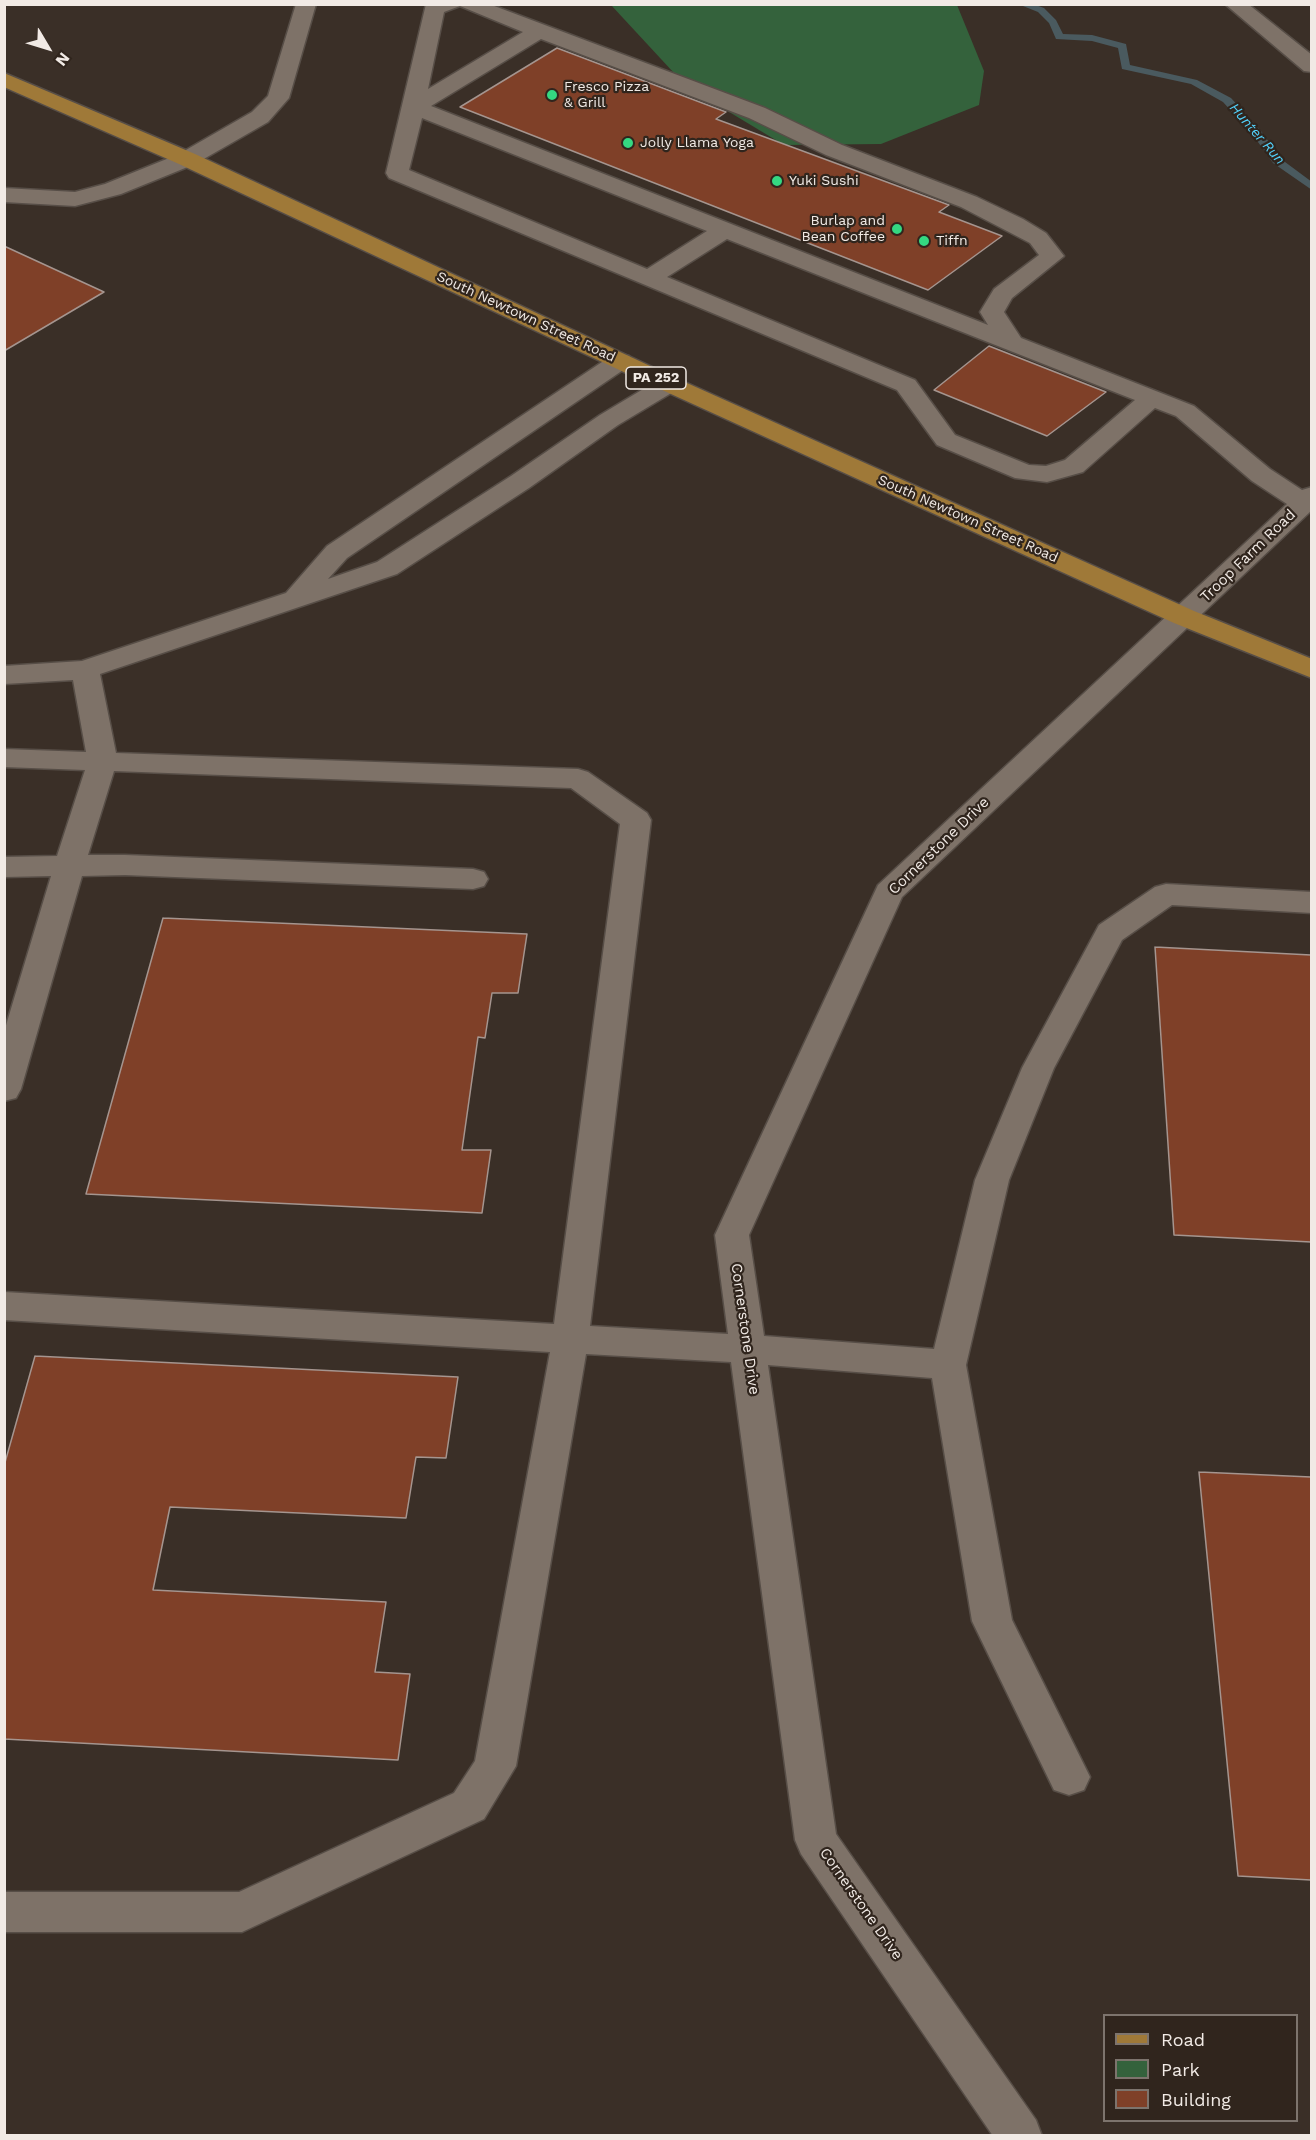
<!DOCTYPE html>
<html>
<head>
<meta charset="utf-8">
<style>
	body { margin:0 }
	#map { position:relative; width:1316px; height:2140px; overflow:hidden; background:#3a2f27; font-family:"Work Sans",sans-serif }
	canvas { display:block }
	.frame { position:absolute; inset:0; border:6px solid #f1eae5; pointer-events:none }
	.legend { position:absolute; left:1103px; top:2014px; width:195px; height:108px; box-sizing:border-box; background:#30251d; border:2px solid #7d746d; margin:0; padding:8px 10px; list-style:none; font-size:18px; color:#f1eae5 }
	.legend li { display:flex; align-items:center; gap:12px; height:30px }
	.legend b { width:30px; border:2px solid #7d746d }
	.north { position:absolute; left:18px; top:18px; width:60px; height:60px; -webkit-text-stroke:4px #30251d; paint-order:stroke; rotate:128deg; font-size:16px; font-weight:700; line-height:24px; text-align:center; color:#f1eae5 }
	.north::after { content:''; display:block; margin:auto; width:21px; height:27px; background:#f1eae5; clip-path:polygon(50% 0,100% 100%,50% 72%,0 100%) }
</style>
</head>
<body>
<div id="map">
<canvas width="1316" height="2140"></canvas>
<div class="frame"></div>
<ul class="legend">
<li><b style="height:8px;background:#9f7938"></b>Road</li>
<li><b style="height:16px;background:#34623c"></b>Park</li>
<li><b style="height:16px;background:#7f4028"></b>Building</li>
</ul>
<div class="north">N</div>
</div>
<script>
const c = document.querySelector('canvas').getContext('2d');
c.lineJoin = 'round';
function fillPath(path, color) {
  c.fillStyle = color;
  c.fill(path, 'evenodd');
}
function poly(rows) {
  const path = new Path2D();
  for (const r of rows) {
    path.moveTo(r[0], r[1]);
    for (let i = 2; i < r.length; i += 2) path.lineTo(r[i], r[i + 1]);
  }
  return path;
}
function stroke(path, color, width, dash) {
  c.strokeStyle = color;
  c.lineWidth = width;
  c.lineCap = dash ? 'butt' : 'round';
  c.setLineDash(dash || []);
  c.stroke(path);
}
function write(font, color, halo, rows, align = 'center') {
  c.font = font + ' "Work Sans",sans-serif';
  c.lineWidth = 4.5;
  c.setLineDash([]);
  c.textBaseline = 'middle';
  c.strokeStyle = halo;
  c.fillStyle = color;
  for (const [text, x, y, turn = 0] of rows) {
    c.save();
    c.translate(x, y);
    c.rotate((+turn || 0) * Math.PI / 180);
    c.textAlign = isNaN(turn) ? turn : align;
    if (halo) c.strokeText(text, 0, 0);
    c.fillText(text, 0, 0);
    c.restore();
  }
}
fillPath(poly([
	[611,5,957,5,984,71,979,105,881,144,784,145,686,86]
]), '#34623c');
fillPath(poly([
	[1018,4,1033,4,1044,8,1056,20,1063,34,1092,35,1126,44,1130,65,1197,80,1231,98,1261,131,1281,159,1312,182,1312,190,1273,163,1253,135,1223,102,1191,84,1122,69,1118,48,1092,41,1056,39,1049,23,1038,12,1018,4]
]), '#4a5a5f');
const building = poly([
	[557,48,726,112,716,119,949,205,939,212,1002,236,928,290,460,107,557,48],
	[4,246,104,292,4,351,4,246],
	[989,346,1106,392,1047,436,934,390,989,346],
	[163,918,527,934,518,993,492,993,485,1038,478,1037,462,1150,491,1150,482,1213,86,1194,163,918],
	[1155,947,1311,955,1311,1242,1174,1235,1155,947],
	[35,1356,458,1377,446,1458,416,1457,406,1518,170,1507,153,1590,386,1602,375,1672,410,1674,398,1760,4,1739,4,1466,35,1356],
	[1199,1472,1311,1477,1311,1880,1238,1876,1199,1472]
]);
fillPath(building, '#7f4028');
stroke(building, '#a5958f', 1.5);
const minor = poly([
	[296,4,316,4,289,98,268,122,195,164,121,194,75,206,4,202,4,188,75,192,105,184,179,154,252,112,268,96,296,4],
	[426,4,489,4,765,108,842,145,977,197,1023,219,1046,233,1064,256,1012,298,1004,312,1021,338,1194,406,1270,469,1302,490,1312,487,1312,510,902,897,749,1235,764,1336,934,1349,975,1180,1022,1068,1099,925,1155,887,1166,884,1312,892,1312,913,1172,905,1122,940,1054,1068,1009,1180,966,1365,1012,1620,1090,1777,1084,1790,1069,1795,1054,1790,972,1621,932,1378,768,1365,836,1834,1036,2120,1042,2136,993,2136,801,1854,795,1840,731,1362,586,1354,516,1766,484,1819,242,1932,4,1932,4,1892,239,1892,454,1793,475,1761,550,1352,4,1320,4,1292,554,1324,620,824,571,788,114,771,88,855,125,855,473,869,484,872,488,879,484,886,473,889,125,875,82,876,21,1089,16,1098,4,1101,4,1032,51,876,4,877,4,857,57,856,85,770,4,767,4,749,86,752,73,680,4,684,4,666,82,661,286,593,327,546,611,356,620,354,629,356,632,361,629,366,347,558,328,579,377,562,511,476,600,415,660,379,669,376,678,379,682,384,678,389,618,425,529,488,397,574,100,674,116,753,578,769,588,772,647,813,651,820,590,1326,728,1334,715,1235,878,885,1287,504,1252,481,1176,416,1155,408,1083,472,1047,482,1015,478,937,445,897,390,389,178,386,173,426,4],
	[460,6,523,32,428,89,444,12,460,6],
	[541,39,749,118,826,155,961,207,1030,243,1039,255,994,289,980,312,988,325,431,106,541,39],
	[422,118,707,231,647,269,409,170,422,118],
	[727,239,1003,348,1135,400,1065,460,1046,466,1029,465,955,435,915,380,667,277,727,239],
	[1225,4,1248,4,1312,55,1312,72,1304,71,1225,4]
]);
const major = poly([
	[4,73,195,154,678,379,1194,611,1312,659,1312,678,1174,623,660,389,179,164,4,87,4,73]
]);
stroke(minor, '#574e47', 3);
stroke(major, '#574e47', 3);
fillPath(minor, '#7e7268');
fillPath(major, '#9f7938');
for (const [x, y, r, color] of [
	[552,95,6,"#34d881"],
	[628,143,6,"#34d881"],
	[777,181,6,"#34d881"],
	[897,229,6,"#34d881"],
	[924,241,6,"#34d881"]
]) {
  const dot = new Path2D();
  dot.arc(x, y, r, 0, 2 * Math.PI);
  c.fillStyle = color;
  c.fill(dot);
  stroke(dot, '#30251d', 2);
}
write('14px', '#f1eae5', '#30251d', [
	["Fresco Pizza",564,87],
	["& Grill",564,103],
	["Jolly Llama Yoga",640,143],
	["Yuki Sushi",789,181],
	["Burlap and",885,221,"right"],
	["Bean Coffee",885,237,"right"],
	["Tiffn",936,241]
], 'left');
write('italic 14px', '#52d0fa', '#30251d', [
	["Hunter Run",1257,134,49]
]);
write('14px', '#f1eae5', '#30251d', [
	["South Newtown Street Road",526,317,25],
	["South Newtown Street Road",968,519,24]
]);
for (const [x, y, w] of [
	[656,378,60]
]) {
  const box = new Path2D();
  box.roundRect(x - w / 2, y - 11, w, 22, 4.5);
  c.fillStyle = '#30251d';
  c.fill(box);
  stroke(box, '#f1eae5', 1.5);
}
write('bold 14px', '#f1eae5', null, [
	["PA 252",656,378]
]);
write('15px', '#f1eae5', '#30251d', [
	["Troop Farm Road",1248,556,-44],
	["Cornerstone Drive",939,846,-44],
	["Cornerstone Drive",745,1329,82],
	["Cornerstone Drive",861,1904,55]
]);
</script>
</body>
</html>
